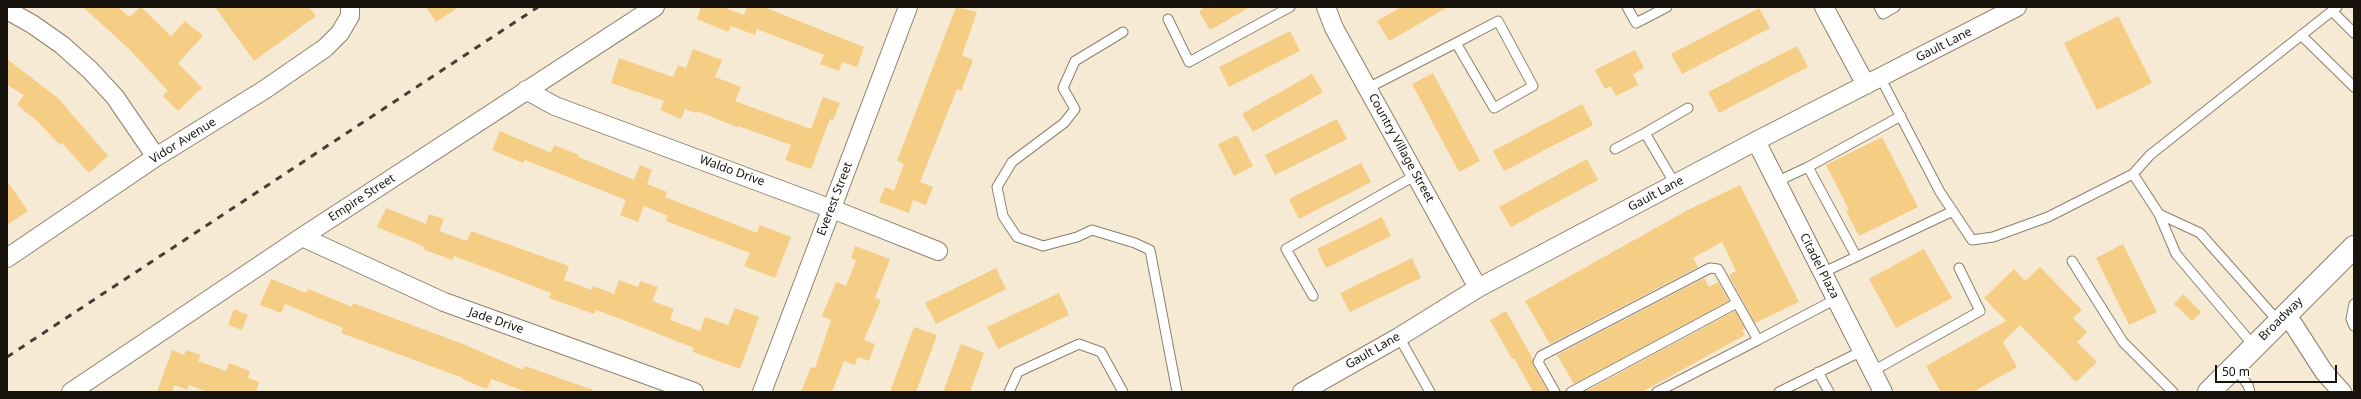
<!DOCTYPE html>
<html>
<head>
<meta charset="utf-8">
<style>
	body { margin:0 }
	#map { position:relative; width:2361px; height:399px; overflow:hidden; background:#f6ead5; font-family:"Noto Sans",sans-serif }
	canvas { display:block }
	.frame { position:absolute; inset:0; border:8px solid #18140d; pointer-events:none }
	.scale { position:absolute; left:2215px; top:365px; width:122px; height:18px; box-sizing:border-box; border:2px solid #18140d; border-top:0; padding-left:5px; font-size:12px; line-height:14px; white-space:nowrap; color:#18140d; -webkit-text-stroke:3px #fff; paint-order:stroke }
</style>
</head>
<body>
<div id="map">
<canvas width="2361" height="399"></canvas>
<div class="frame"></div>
<div class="scale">50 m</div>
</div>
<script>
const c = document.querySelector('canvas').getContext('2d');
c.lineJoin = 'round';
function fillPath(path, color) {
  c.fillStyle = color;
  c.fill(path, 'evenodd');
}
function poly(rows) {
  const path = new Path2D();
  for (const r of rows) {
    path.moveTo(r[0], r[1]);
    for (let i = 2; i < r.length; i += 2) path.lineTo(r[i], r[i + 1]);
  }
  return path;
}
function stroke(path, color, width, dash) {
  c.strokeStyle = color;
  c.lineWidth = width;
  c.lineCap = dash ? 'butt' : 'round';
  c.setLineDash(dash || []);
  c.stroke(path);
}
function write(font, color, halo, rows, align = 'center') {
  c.font = font + ' "Noto Sans",sans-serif';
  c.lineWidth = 3;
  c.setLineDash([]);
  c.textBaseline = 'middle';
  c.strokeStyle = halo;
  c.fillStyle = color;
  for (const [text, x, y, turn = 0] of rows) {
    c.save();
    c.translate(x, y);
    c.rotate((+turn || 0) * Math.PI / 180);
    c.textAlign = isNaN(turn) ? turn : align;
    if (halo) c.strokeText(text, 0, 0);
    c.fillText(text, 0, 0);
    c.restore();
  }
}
fillPath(poly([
	[83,7,118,7,129,17,141,7,171,36,185,21,203,36,178,63,202,88,178,111,163,96,168,91,129,49],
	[215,7,309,7,316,16,254,61],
	[426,7,459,7,436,22],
	[701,7,723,7,744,15,747,7,764,7,864,47,857,67,842,62,839,71,820,64,824,55,757,29,755,35,731,26,728,32,697,19],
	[956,7,977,12,962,55,973,60,961,91,957,89,920,182,933,187,926,205,913,200,909,213,879,202,885,187,894,191,904,164,897,161],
	[1206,7,1250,7,1210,30,1199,11],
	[1401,7,1448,7,1389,41,1377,21],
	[1759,8,1770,28,1682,74,1671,54],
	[2118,16,2152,83,2097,110,2064,43],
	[1290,31,1300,51,1229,87,1219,67],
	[1797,46,1808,67,1719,113,1708,92],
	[693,49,722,60,715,77,741,87,735,101,811,129,823,97,840,103,833,120,830,119,811,169,785,160,791,145,738,126,737,127,697,111,696,113,685,109,681,119,660,110,664,101,611,83,619,58,673,77,678,65,686,68],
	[1635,50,1644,68,1633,74,1638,85,1616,96,1611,86,1605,89,1595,70],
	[7,59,58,98,108,156,89,173,62,143,60,145,37,121,17,105,24,95,7,85],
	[1433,73,1480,161,1459,172,1412,84],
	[1312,74,1323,92,1253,132,1242,114],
	[1582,104,1593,125,1504,171,1493,151],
	[1337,119,1347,139,1275,175,1265,155],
	[500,131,551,153,554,145,579,155,579,157,634,180,640,165,652,170,647,184,667,192,665,197,757,233,760,225,791,237,775,278,744,266,750,253,666,221,668,216,644,206,638,222,620,215,626,200,525,160,523,163,492,150],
	[1237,135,1253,166,1234,176,1218,144],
	[1882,137,1918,207,1859,236,1846,211,1849,210,1826,165],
	[1587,159,1598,180,1511,227,1499,207],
	[1361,163,1371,182,1299,219,1289,199],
	[7,181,28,211,7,225],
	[1740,185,1799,302,1755,323,1729,275,1736,271,1722,242,1693,258,1698,267,1550,344,1525,301,1688,210],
	[386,208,426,224,429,214,444,219,439,231,467,241,471,231,569,266,564,280,592,290,593,286,614,294,619,280,638,287,640,281,658,287,652,301,674,309,670,320,700,331,705,317,728,325,735,308,759,317,740,369,693,352,694,348,626,321,596,310,594,314,549,298,551,293,502,274,454,256,453,260,424,250,425,247,377,227],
	[1382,217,1391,236,1326,268,1317,249],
	[2123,244,2157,312,2129,325,2096,258],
	[855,246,890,259,875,298,881,300,864,340,875,344,869,361,858,357,855,365,844,361,832,392,801,392,811,367,815,368,831,320,822,316,836,282,846,286,856,260,851,258],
	[1924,249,1952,298,1896,328,1869,279],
	[1412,258,1421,278,1350,312,1340,293],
	[2040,267,2082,310,2073,318,2087,332,2077,342,2097,362,2076,382,2020,325,2003,342,2017,367,1973,392,1941,392,1926,366,2006,321,1984,298,2014,269,2025,281],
	[996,268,1006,289,936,324,925,303],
	[1704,278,1709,287,1718,282,1729,301,1574,384,1557,355],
	[271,279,306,293,308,289,352,307,353,303,463,344,523,370,525,366,593,390,593,392,527,392,491,379,487,389,462,379,463,378,341,333,343,328,285,304,281,313,260,305],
	[1059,293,1069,315,998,349,987,327],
	[2183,294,2201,312,2192,321,2174,304],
	[234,309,248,315,242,330,228,325],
	[1506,311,1533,359,1533,365,1548,392,1533,392,1514,358,1512,359,1490,320],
	[1735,311,1745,329,1742,330,1745,335,1642,392,1584,392],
	[914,327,937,335,916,392,890,392],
	[961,344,984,353,970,392,943,392],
	[172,350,184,355,186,350,201,355,198,361,226,371,229,363,250,371,248,378,259,382,256,392,208,392,189,385,187,390,174,385,172,392,157,392]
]), '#f5cd85');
const service = poly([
	[1627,7,1636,23,1667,7],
	[1879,7,1883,14,1895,7],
	[2332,11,2354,33],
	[1168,19,1189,62,1290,7],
	[1123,32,1075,61,1063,88,1075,109,1064,123,1012,162,997,187,1003,216,1017,237,1043,246,1077,237,1092,230,1135,243,1150,250,1177,392],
	[2301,35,2354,87],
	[1880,77,1940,192,1972,240,1993,237,2048,217,2133,174],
	[1368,88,1456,43,1498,21,1533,86,1494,108,1456,43],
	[1615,149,1645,133],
	[1808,167,1856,256],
	[1776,182,1808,167,1901,116],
	[1675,184,1645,133,1688,108],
	[2159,214,2200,233,2278,321],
	[2072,261,2123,342,2173,392],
	[1822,273,1953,211],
	[1313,296,1286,249,1416,175],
	[2354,304,2351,319,2354,326],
	[1399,337,1430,392],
	[2254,346,2176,254,2159,214,2133,174,2150,155,2337,7],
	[2234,367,2248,385,2250,392],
	[1873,371,1980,311,1959,268],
	[1818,372,1829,392],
	[1009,392,1018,372,1079,344,1101,352,1123,392],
	[1555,392,1538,362,1541,356,1710,268,1718,269,1758,340,1836,299],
	[1571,392,1737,303],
	[1657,392,1758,340],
	[1779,392,1862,351]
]);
const minor = poly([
	[1326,7,1334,28,1478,288],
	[1824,7,1866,85],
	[7,10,32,24,62,45,90,70,115,97,156,157],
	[526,90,555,106,832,209,938,251],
	[1756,141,1883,392],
	[302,237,444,302,694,392],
	[7,258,156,157,264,90,325,48,340,33,350,16,350,7],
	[2286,313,2324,372,2342,392],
	[71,392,302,237,655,7],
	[762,392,908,7],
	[1302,392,1399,337,1478,288,1756,141,2017,7]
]);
const secondary = poly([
	[2209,392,2354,247]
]);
stroke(service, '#8b806d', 11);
stroke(minor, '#8b806d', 20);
stroke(secondary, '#8b806d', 24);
stroke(service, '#fff', 9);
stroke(minor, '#fff', 18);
stroke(secondary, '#fff', 22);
stroke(poly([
	[7,357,538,7]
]), '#443f35', 3, [7, 7]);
write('12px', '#18140d', '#fff', [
	["Gault Lane",1944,45,-27],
	["Vidor Avenue",183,141,-32],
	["Country Village Street",1401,148,61],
	["Waldo Drive",732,171,20],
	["Gault Lane",1656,194,-28],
	["Empire Street",362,198,-33],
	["Everest Street",835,199,-69],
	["Citadel Plaza",1819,266,63],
	["Broadway",2281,319,-45],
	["Jade Drive",496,321,19],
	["Gault Lane",1373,351,-30]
]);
</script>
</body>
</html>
